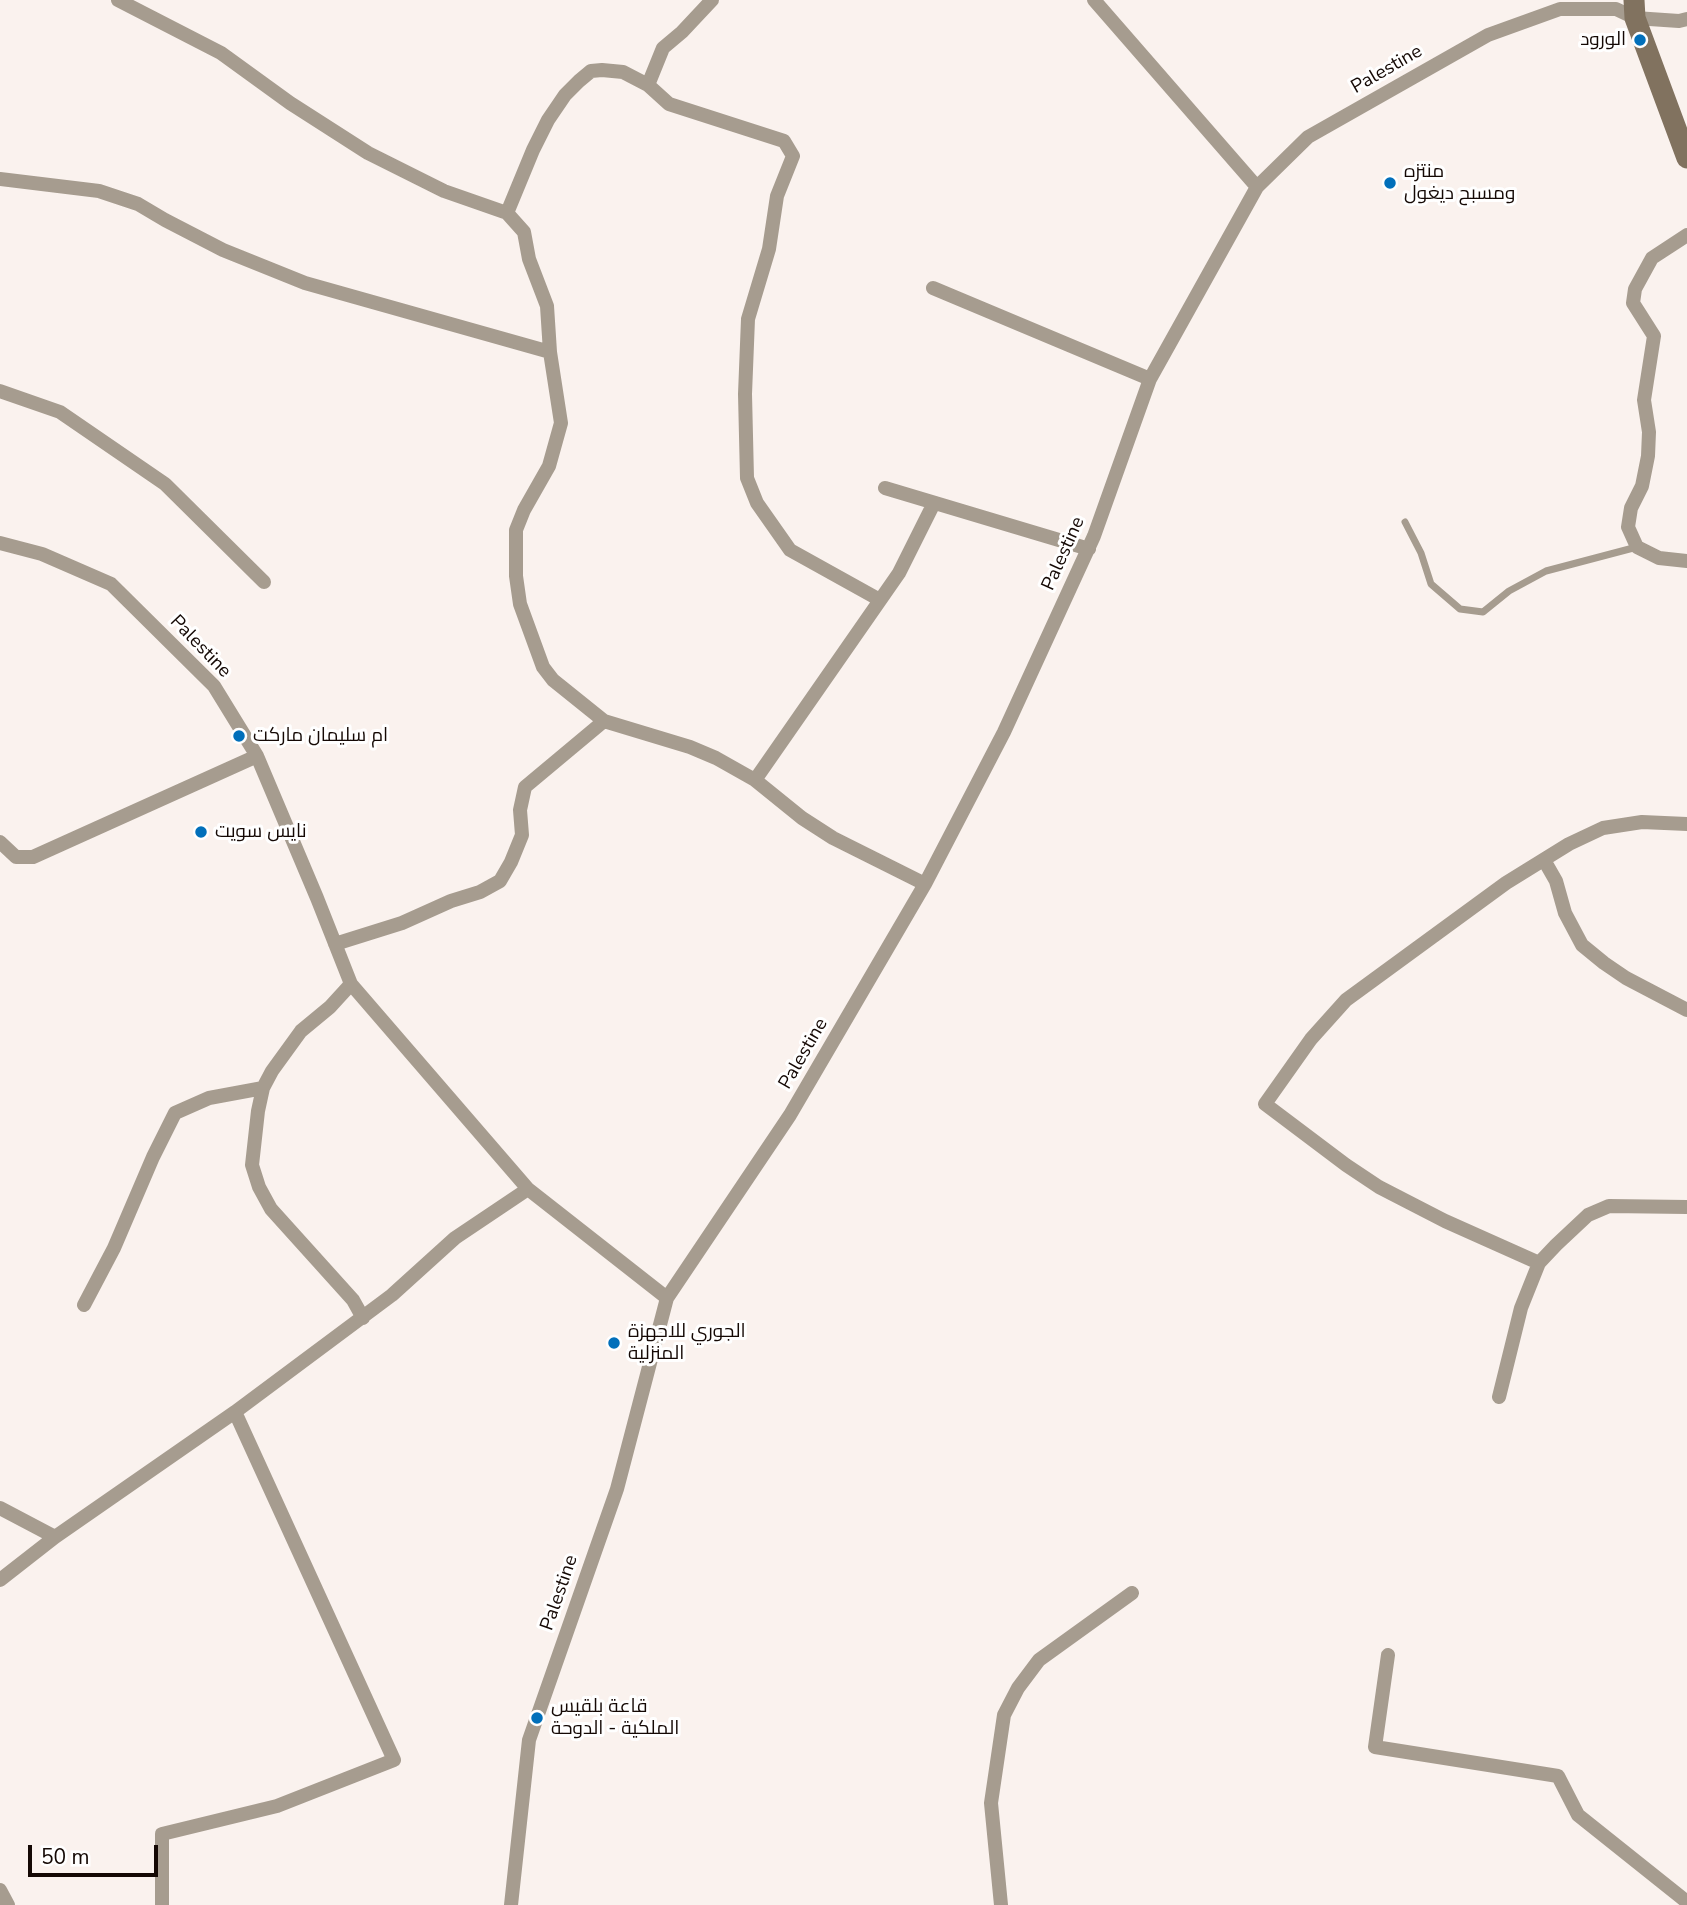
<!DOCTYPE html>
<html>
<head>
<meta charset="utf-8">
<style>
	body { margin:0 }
	#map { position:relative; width:1687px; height:1905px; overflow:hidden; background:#faf2ee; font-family:"Nunito Sans",sans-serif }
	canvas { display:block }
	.scale { position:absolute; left:28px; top:1845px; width:130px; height:32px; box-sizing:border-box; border:4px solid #140804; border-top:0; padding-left:9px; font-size:21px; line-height:24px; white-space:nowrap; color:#140804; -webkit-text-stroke:5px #fff; paint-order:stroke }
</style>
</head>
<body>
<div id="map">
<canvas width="1687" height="1905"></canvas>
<div class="scale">50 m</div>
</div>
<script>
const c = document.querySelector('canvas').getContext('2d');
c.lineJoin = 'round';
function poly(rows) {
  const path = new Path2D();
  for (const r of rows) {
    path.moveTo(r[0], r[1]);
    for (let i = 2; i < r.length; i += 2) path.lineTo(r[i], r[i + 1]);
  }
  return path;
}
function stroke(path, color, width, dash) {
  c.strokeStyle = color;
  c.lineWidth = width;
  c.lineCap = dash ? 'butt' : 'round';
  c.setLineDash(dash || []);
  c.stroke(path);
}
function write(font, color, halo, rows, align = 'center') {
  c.font = font + ' "Nunito Sans",Cairo,sans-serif';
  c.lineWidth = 6;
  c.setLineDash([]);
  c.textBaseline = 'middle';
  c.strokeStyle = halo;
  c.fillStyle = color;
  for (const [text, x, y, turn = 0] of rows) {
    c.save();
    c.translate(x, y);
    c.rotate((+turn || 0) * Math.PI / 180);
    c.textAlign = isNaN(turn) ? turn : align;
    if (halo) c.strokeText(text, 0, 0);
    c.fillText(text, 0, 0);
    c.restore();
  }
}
stroke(poly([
	[1405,522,1421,553,1431,584,1460,609,1483,612,1509,591,1546,571,1637,547]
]), '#a69c8f', 7);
stroke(poly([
	[118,0,221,53,290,103,368,153,444,191,507,213,524,232,529,259,547,306,550,352,561,423,549,466,524,510,516,530,516,576,520,604,543,667,553,680,604,721,690,747,716,758,755,780,802,818,833,838,925,884],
	[712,0,682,32,663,48,648,85,669,104,784,141,793,156,777,196,769,249,748,319,745,394,747,478,757,503,790,550,880,600],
	[1094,0,1257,187],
	[0,179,99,191,138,204,165,220,223,250,305,283,550,352],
	[507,213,533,150,548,120,565,95,579,81,591,71,602,70,623,72,648,85],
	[1687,235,1652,258,1635,289,1633,303,1654,336,1644,400,1649,432,1648,456,1642,486,1631,508,1628,527,1637,547,1659,558,1687,561],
	[933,288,1150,379],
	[0,391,60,412,165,484,264,582],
	[885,488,1089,549],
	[0,543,42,554,111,584,214,686,257,756,317,898,351,984,528,1189,667,1298],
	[755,780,899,573,934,503],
	[0,842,16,857,33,857,257,756],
	[1544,860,1556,881,1565,913,1582,945,1604,963,1626,978,1687,1010],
	[335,944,402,923,451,901,480,892,500,881,511,862,522,835,520,810,525,787,604,721],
	[351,984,330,1007,301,1031,272,1071,263,1088,258,1111,252,1165,259,1187,271,1209,353,1300,363,1318],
	[1539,1263,1445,1221,1379,1187,1346,1165,1265,1104,1311,1039,1346,1000,1506,883,1569,844,1603,828,1642,822,1687,824],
	[84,1305,114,1248,153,1157,175,1113,209,1098,263,1088],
	[1499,1397,1521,1308,1539,1263,1556,1245,1588,1215,1609,1206,1687,1207],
	[235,1412,392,1295,455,1238,528,1189],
	[0,1508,55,1537],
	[0,1580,55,1537,235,1412,394,1760,277,1806,162,1834,162,1905],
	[1388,1655,1375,1747,1558,1776,1578,1815,1687,1902],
	[0,1890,8,1905],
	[511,1905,529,1740,617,1489,667,1298,790,1115,925,884,1004,732,1094,536,1150,379,1257,187,1308,137,1488,35,1560,9,1616,9,1635,18,1679,21,1687,19],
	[1001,1905,991,1803,1004,1715,1018,1688,1039,1660,1132,1593]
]), '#a69c8f', 14);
stroke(poly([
	[1634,0,1635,18,1687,158]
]), '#81725f', 21);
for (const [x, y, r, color] of [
	[1640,40,7,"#016fba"],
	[1390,183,7,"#016fba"],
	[239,736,7,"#016fba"],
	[201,832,7,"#016fba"],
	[614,1343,7,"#016fba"],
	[537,1718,7,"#016fba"]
]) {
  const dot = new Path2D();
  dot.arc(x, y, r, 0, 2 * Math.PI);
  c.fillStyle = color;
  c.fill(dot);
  stroke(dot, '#fff', 2.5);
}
write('19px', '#140804', '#fff', [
	["الورود",1626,40,"right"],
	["منتزه",1404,172],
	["ومسبح ديغول",1404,194],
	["ام سليمان ماركت",253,736],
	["نايس سويت",215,832],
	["الجوري للاجهزة",628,1332],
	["المنزلية",628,1354],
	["قاعة بلقيس",551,1707],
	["الملكية - الدوحة",551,1729]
], 'left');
write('19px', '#140804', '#fff', [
	["Palestine",1387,70,-30],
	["Palestine",1064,554,-66],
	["Palestine",200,647,46],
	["Palestine",804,1054,-60],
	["Palestine",560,1593,-71]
]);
</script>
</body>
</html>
